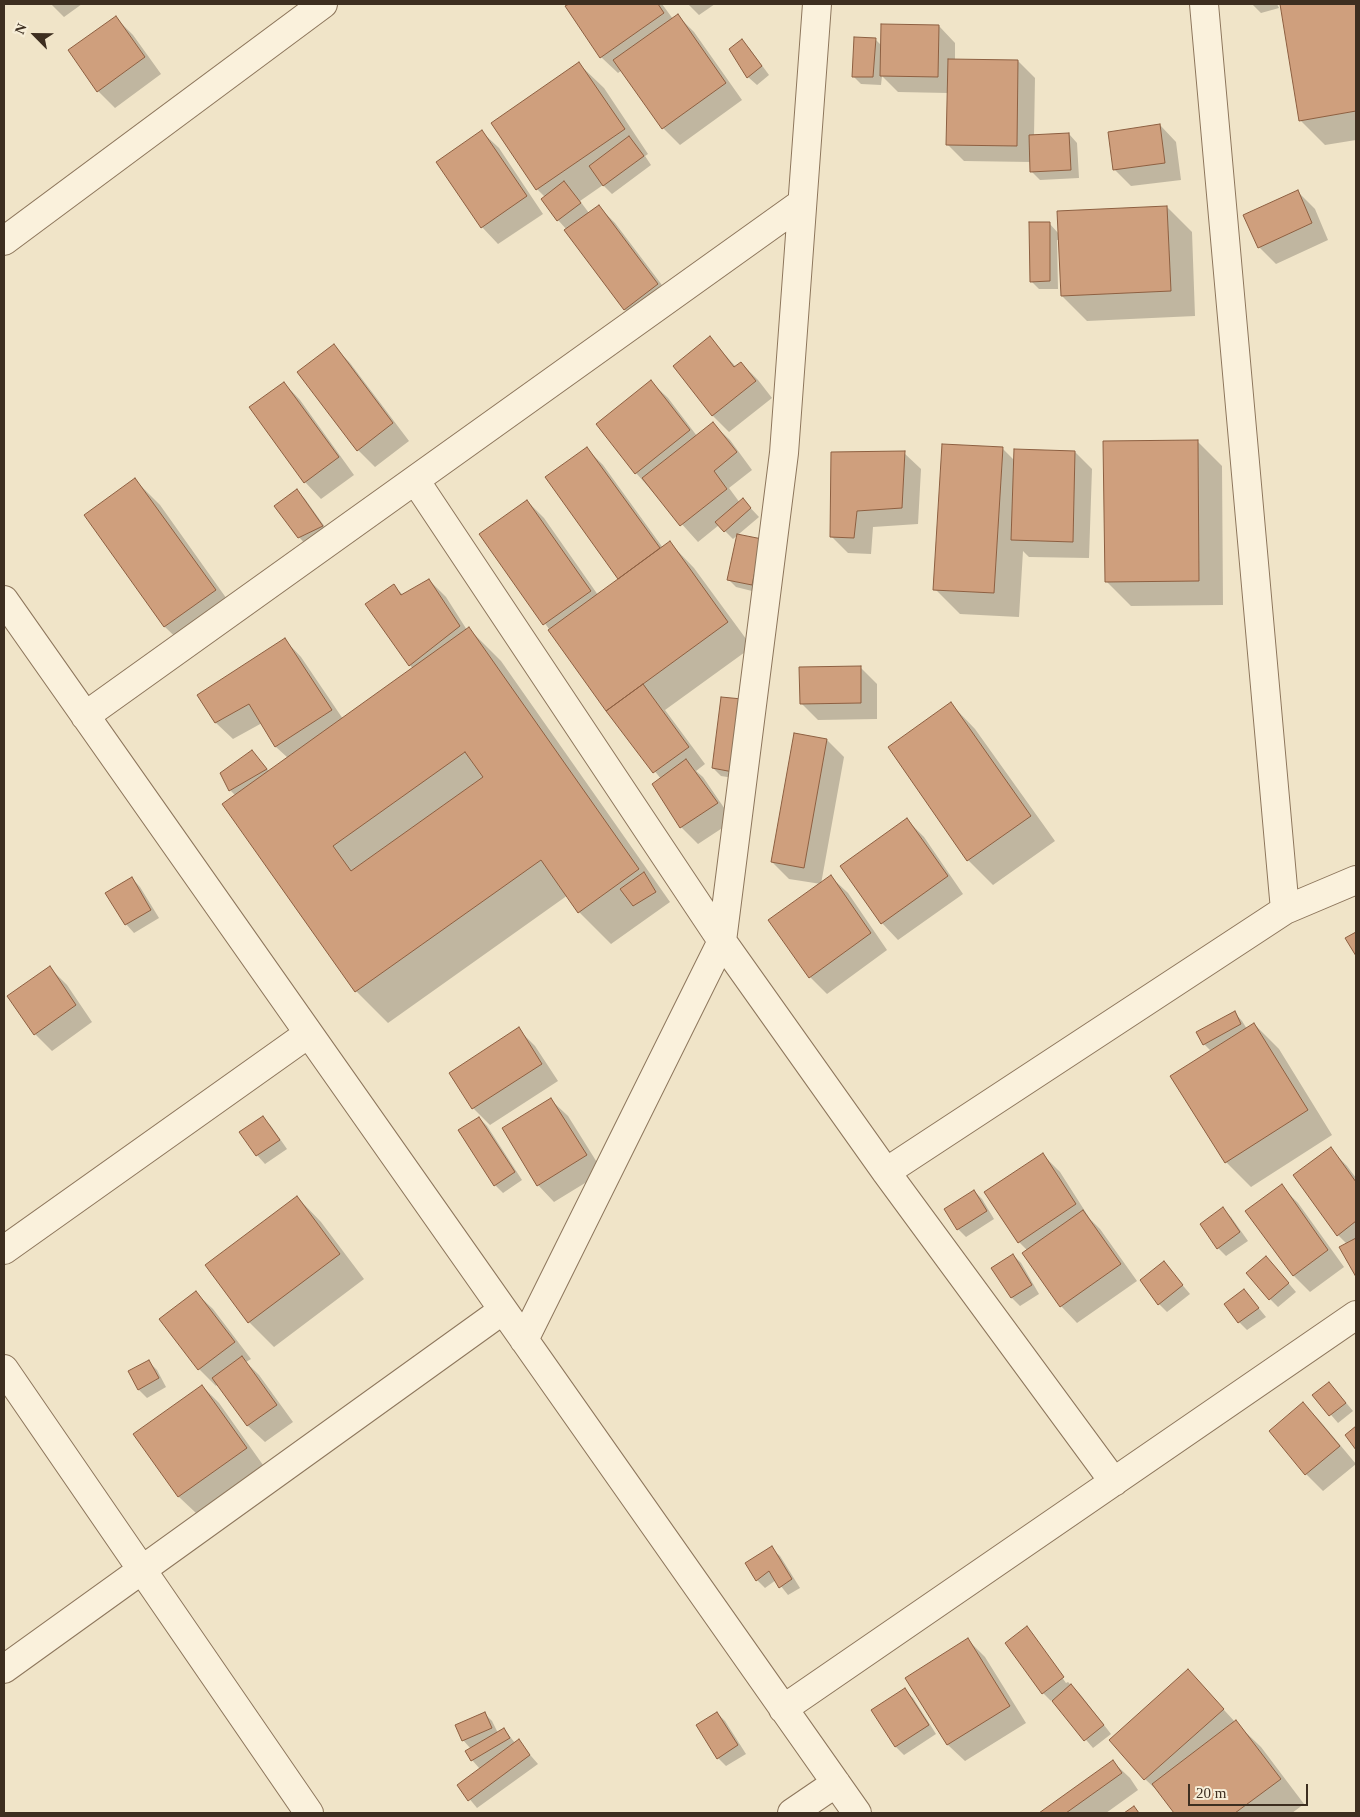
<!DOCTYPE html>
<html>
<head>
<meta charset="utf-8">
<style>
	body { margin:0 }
	#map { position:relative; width:1360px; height:1817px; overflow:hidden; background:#f0e4c8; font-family:Georgia,serif }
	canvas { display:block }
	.frame { position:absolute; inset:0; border:5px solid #3d2e20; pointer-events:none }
	.north { position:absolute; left:10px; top:10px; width:50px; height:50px; -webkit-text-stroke:4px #f7eed8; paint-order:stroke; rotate:293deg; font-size:14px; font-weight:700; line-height:20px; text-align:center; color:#3d2e20 }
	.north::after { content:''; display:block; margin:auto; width:18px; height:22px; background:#3d2e20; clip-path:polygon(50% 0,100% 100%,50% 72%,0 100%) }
	.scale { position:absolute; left:1188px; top:1784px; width:120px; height:22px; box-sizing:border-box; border:2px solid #3d2e20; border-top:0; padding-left:6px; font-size:15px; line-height:18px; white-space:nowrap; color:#3d2e20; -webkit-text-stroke:4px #f7eed8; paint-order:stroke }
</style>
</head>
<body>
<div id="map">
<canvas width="1360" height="1817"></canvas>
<div class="frame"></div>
<div class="north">N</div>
<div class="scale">20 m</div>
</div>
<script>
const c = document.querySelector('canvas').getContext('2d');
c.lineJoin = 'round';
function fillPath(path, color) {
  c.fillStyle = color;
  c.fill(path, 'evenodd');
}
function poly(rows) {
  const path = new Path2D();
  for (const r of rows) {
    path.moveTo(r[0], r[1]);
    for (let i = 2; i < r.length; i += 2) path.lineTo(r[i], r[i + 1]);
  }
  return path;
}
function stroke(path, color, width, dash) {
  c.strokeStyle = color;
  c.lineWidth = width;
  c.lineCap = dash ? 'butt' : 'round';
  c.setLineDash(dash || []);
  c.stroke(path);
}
fillPath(poly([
	[51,4,82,4,64,17],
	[571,4,662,4,673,19,678,16,694,32,742,100,680,145,663,128,622,70,618,73,601,57,567,6],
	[688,4,715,4,699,15],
	[1252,4,1277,4,1279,8,1261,13],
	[1281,4,1356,4,1356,140,1325,145,1300,120],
	[116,18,133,35,161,74,115,108,98,91],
	[939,26,955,43,955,61,1018,61,1035,78,1034,136,1069,134,1077,143,1079,178,1040,180,1032,172,1031,162,964,161,947,144,948,93,898,92,882,76,881,85,861,84,853,76,875,39,882,46],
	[742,41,750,49,769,75,757,85,748,77,730,49],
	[579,64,604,88,648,154,645,156,651,165,612,194,603,185,580,201,589,213,599,207,615,223,674,301,642,326,625,310,566,231,567,230,558,220,545,197,537,189],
	[1160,125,1176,142,1181,180,1131,186,1114,169],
	[482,132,499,148,543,214,498,244,482,227],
	[1298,192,1315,209,1328,240,1276,264,1259,247],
	[1167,207,1192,232,1195,316,1087,321,1062,296,1060,240,1057,240,1058,289,1039,289,1031,281,1049,223,1059,234],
	[710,338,736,367,741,363,758,380,772,398,729,432,712,415],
	[334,346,350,363,409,441,375,467,358,450],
	[651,382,668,398,697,436,713,424,730,440,752,470,729,488,740,503,743,500,759,517,733,539,719,525,698,542,636,473],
	[284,383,300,400,354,475,321,499,305,482],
	[1197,441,1222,466,1223,605,1131,606,1106,581],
	[586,448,603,465,663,548,670,543,694,568,752,647,665,710,705,764,696,771,703,777,733,821,698,844,681,827,661,779,607,710,481,534,527,501,544,518,598,595,620,579],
	[1003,449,1015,461,1075,452,1092,469,1089,558,1029,557,1023,551,1019,617,960,614,935,589],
	[904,453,921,469,918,524,873,527,871,554,848,553,831,536],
	[135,480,160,505,239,616,190,651,165,627,86,516],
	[297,491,305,499,330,534,307,546,299,537],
	[761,540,760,593,736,587,728,579],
	[429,580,446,597,467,630,469,629,501,661,670,902,611,944,579,912,568,895,388,1023,356,991,236,796,230,790,252,752,270,772,288,758,276,747,262,723,233,739,216,723,199,695,285,640,301,657,343,719,413,669,410,665,394,586,403,595],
	[860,667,877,684,877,719,818,720,801,703],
	[722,698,740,779,721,776,713,768],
	[951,704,975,729,1055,841,993,885,968,860,889,747],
	[795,735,827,740,844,757,821,884,831,877,848,893,887,950,827,994,810,977,821,884,789,879,772,862],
	[907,820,924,837,963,894,898,940,882,923],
	[132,878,140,887,159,918,134,933,126,924],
	[50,968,67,985,92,1022,52,1051,35,1034,9,996],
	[1234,1012,1242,1021,1247,1029,1254,1024,1279,1049,1332,1135,1251,1187,1226,1162,1211,1051,1204,1044,1198,1032],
	[518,1029,535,1046,558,1081,490,1125,473,1108],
	[551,1100,568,1116,603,1172,554,1202,538,1185],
	[263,1118,271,1126,287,1149,265,1164,257,1155],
	[479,1118,487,1126,522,1180,503,1193,495,1185],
	[1330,1149,1347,1166,1356,1178,1356,1275,1341,1248,1347,1244,1338,1235],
	[1043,1155,1060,1172,1090,1219,1100,1229,1137,1281,1077,1323,1061,1306,1028,1251,1019,1242],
	[1281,1186,1298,1203,1344,1267,1310,1292,1293,1275],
	[974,1191,982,1199,994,1219,966,1237,958,1229],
	[297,1197,321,1222,364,1279,274,1347,249,1322],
	[1223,1209,1231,1217,1248,1241,1226,1256,1218,1248],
	[1013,1255,1021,1263,1039,1294,1020,1306,1012,1298],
	[1164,1263,1190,1294,1167,1312,1159,1304],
	[1274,1266,1296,1292,1278,1307,1270,1299],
	[1244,1290,1266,1317,1247,1330,1239,1322],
	[196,1293,213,1309,251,1359,246,1362,259,1375,293,1422,265,1442,248,1426,218,1384,216,1386,199,1369,161,1319],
	[149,1362,157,1370,166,1387,147,1398,139,1390],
	[202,1386,219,1403,263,1465,196,1513,179,1497,135,1434],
	[1337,1392,1353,1411,1338,1423,1314,1395],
	[1303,1404,1320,1421,1356,1464,1323,1491,1306,1474,1270,1431],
	[771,1548,780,1556,800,1588,788,1595,776,1580,765,1588,757,1580],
	[1027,1628,1034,1635,1032,1635,1066,1683,1068,1682,1080,1694,1111,1734,1093,1748,1052,1700,1051,1701,1043,1693],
	[968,1640,985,1657,1026,1723,965,1761,948,1745,907,1678],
	[1204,1688,1235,1722,1261,1747,1304,1804,1292,1813,1176,1813,1162,1795,1145,1779],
	[905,1690,913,1698,936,1734,904,1755,896,1747,873,1711],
	[484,1713,492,1721,498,1733,504,1729,515,1743,518,1741,538,1764,477,1808,458,1785,480,1769,472,1760,471,1749,463,1740],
	[717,1713,725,1721,746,1754,726,1766,718,1758],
	[1113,1762,1130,1778,1138,1790,1106,1813,1041,1813]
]), '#0003');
const building = poly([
	[569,4,658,4,664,13,600,58,565,6,569,4],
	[1280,4,1356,4,1356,111,1299,121,1280,4],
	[678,14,726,83,662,129,613,60,678,14],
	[116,16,145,57,97,92,68,50,116,16],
	[881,24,939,25,938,77,880,76,881,24],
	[854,37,876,38,873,77,852,77,854,37],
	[742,39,762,66,747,78,729,49,742,39],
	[948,59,1018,60,1017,146,946,145,948,59],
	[579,62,625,129,536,190,491,123,579,62],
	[1160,124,1165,163,1113,170,1108,132,1160,124],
	[482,130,527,196,481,228,436,162,482,130],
	[1069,133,1071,170,1030,172,1029,135,1069,133],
	[629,136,644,156,603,186,589,166,629,136],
	[564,181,581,203,557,221,541,199,564,181],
	[1298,190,1312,223,1258,248,1243,215,1298,190],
	[599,205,658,284,624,310,564,230,599,205],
	[1167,206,1171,291,1061,296,1057,211,1167,206],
	[1029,222,1050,222,1050,281,1030,282,1029,222],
	[710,336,734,367,741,362,756,381,712,416,673,366,710,336],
	[334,344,393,423,357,451,297,372,334,344],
	[651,380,690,430,635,474,596,424,651,380],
	[284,382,339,457,304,483,249,407,284,382],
	[713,422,737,452,714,471,727,489,680,526,642,478,713,422],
	[1198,440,1199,581,1105,582,1103,441,1198,440],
	[942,444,1003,447,994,593,933,590,942,444],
	[587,447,660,548,618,579,545,477,587,447],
	[1014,449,1075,451,1073,542,1011,540,1014,449],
	[905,451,902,508,857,511,854,538,830,537,831,452,905,451],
	[135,478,216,590,164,627,84,515,135,478],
	[297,489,323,526,298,538,274,506,297,489],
	[743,498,751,508,724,532,715,522,743,498],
	[527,500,591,591,543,625,479,534,527,500],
	[737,534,762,539,752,585,727,580,737,534],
	[670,541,728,622,606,711,548,630,670,541],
	[429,579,460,626,409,666,365,604,394,584,401,595,429,579],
	[469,627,639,869,578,913,541,860,355,992,222,804,469,627],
	[465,752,483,777,351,871,333,846,465,752],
	[285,638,332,710,275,747,249,704,215,723,197,695,285,638],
	[861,666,861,703,800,704,799,667,861,666],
	[643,684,689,747,653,773,606,711,643,684],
	[721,697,742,699,733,772,712,768,721,697],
	[951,702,1031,816,967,861,888,747,951,702],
	[794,733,827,739,804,868,771,862,794,733],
	[252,750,267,769,229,791,220,773,252,750],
	[686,759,718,803,680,828,652,784,686,759],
	[907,818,948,876,881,924,840,866,907,818],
	[644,872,656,892,633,906,620,889,644,872],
	[831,875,871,933,809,978,768,920,831,875],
	[132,877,151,910,125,925,105,893,132,877],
	[1356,932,1356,956,1345,938,1356,932],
	[50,966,76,1005,34,1035,7,996,50,966],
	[1235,1011,1241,1024,1203,1045,1196,1032,1235,1011],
	[1254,1023,1308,1110,1225,1163,1170,1076,1254,1023],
	[519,1027,542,1064,472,1109,449,1073,519,1027],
	[551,1098,587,1155,537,1186,502,1128,551,1098],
	[263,1116,280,1140,256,1156,239,1132,263,1116],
	[479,1117,515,1172,494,1186,458,1130,479,1117],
	[1331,1147,1356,1182,1356,1221,1337,1236,1293,1175,1331,1147],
	[1043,1153,1076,1204,1018,1243,984,1192,1043,1153],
	[1282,1184,1328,1250,1293,1276,1245,1211,1282,1184],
	[974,1190,987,1211,957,1230,944,1209,974,1190],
	[297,1196,340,1254,248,1323,205,1265,297,1196],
	[1223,1207,1240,1232,1217,1249,1200,1224,1223,1207],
	[1083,1210,1121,1264,1060,1307,1022,1253,1083,1210],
	[1356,1238,1356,1277,1339,1247,1356,1238],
	[1013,1254,1032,1285,1011,1298,991,1268,1013,1254],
	[1266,1256,1289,1283,1269,1300,1246,1273,1266,1256],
	[1164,1261,1183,1285,1158,1305,1140,1280,1164,1261],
	[1244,1289,1259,1308,1238,1323,1224,1304,1244,1289],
	[196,1291,235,1342,198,1370,159,1319,196,1291],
	[242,1356,277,1405,247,1426,212,1378,242,1356],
	[149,1360,159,1378,138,1390,128,1371,149,1360],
	[1329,1382,1346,1403,1329,1416,1312,1395,1329,1382],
	[202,1385,247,1448,178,1497,133,1434,202,1385],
	[1303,1402,1340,1446,1305,1475,1269,1431,1303,1402],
	[1356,1426,1356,1450,1345,1435,1356,1426],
	[772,1546,792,1579,779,1588,769,1571,756,1581,745,1563,772,1546],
	[1027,1626,1064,1677,1042,1694,1005,1643,1027,1626],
	[968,1638,1010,1706,947,1745,905,1678,968,1638],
	[1188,1669,1224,1709,1144,1780,1109,1740,1188,1669],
	[1071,1684,1104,1725,1084,1741,1052,1701,1071,1684],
	[905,1688,929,1725,895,1747,871,1710,905,1688],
	[485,1712,492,1728,462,1741,455,1725,485,1712],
	[717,1712,738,1745,717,1759,696,1725,717,1712],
	[1236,1720,1281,1779,1235,1813,1174,1813,1152,1784,1236,1720],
	[504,1728,510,1738,471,1761,465,1751,504,1728],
	[519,1739,530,1755,468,1801,457,1785,519,1739],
	[1113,1760,1122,1773,1066,1813,1039,1813,1113,1760],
	[1134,1806,1139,1813,1124,1813,1134,1806]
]);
fillPath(building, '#cf9f7d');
stroke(building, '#8d5f41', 1);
const minor = poly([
	[1204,4,1285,910],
	[4,241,323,4],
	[415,480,722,941,886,1172,1114,1482],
	[4,600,857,1813],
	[85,716,802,203],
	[886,1172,1285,910,1356,880],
	[4,1250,308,1034],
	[524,1340,722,941,784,453,817,4],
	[4,1369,309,1813],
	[4,1669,503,1310],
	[783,1709,1356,1315],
	[792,1813,836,1783]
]);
stroke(minor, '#8d765c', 30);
stroke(minor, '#faf1dc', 28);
</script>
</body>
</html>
